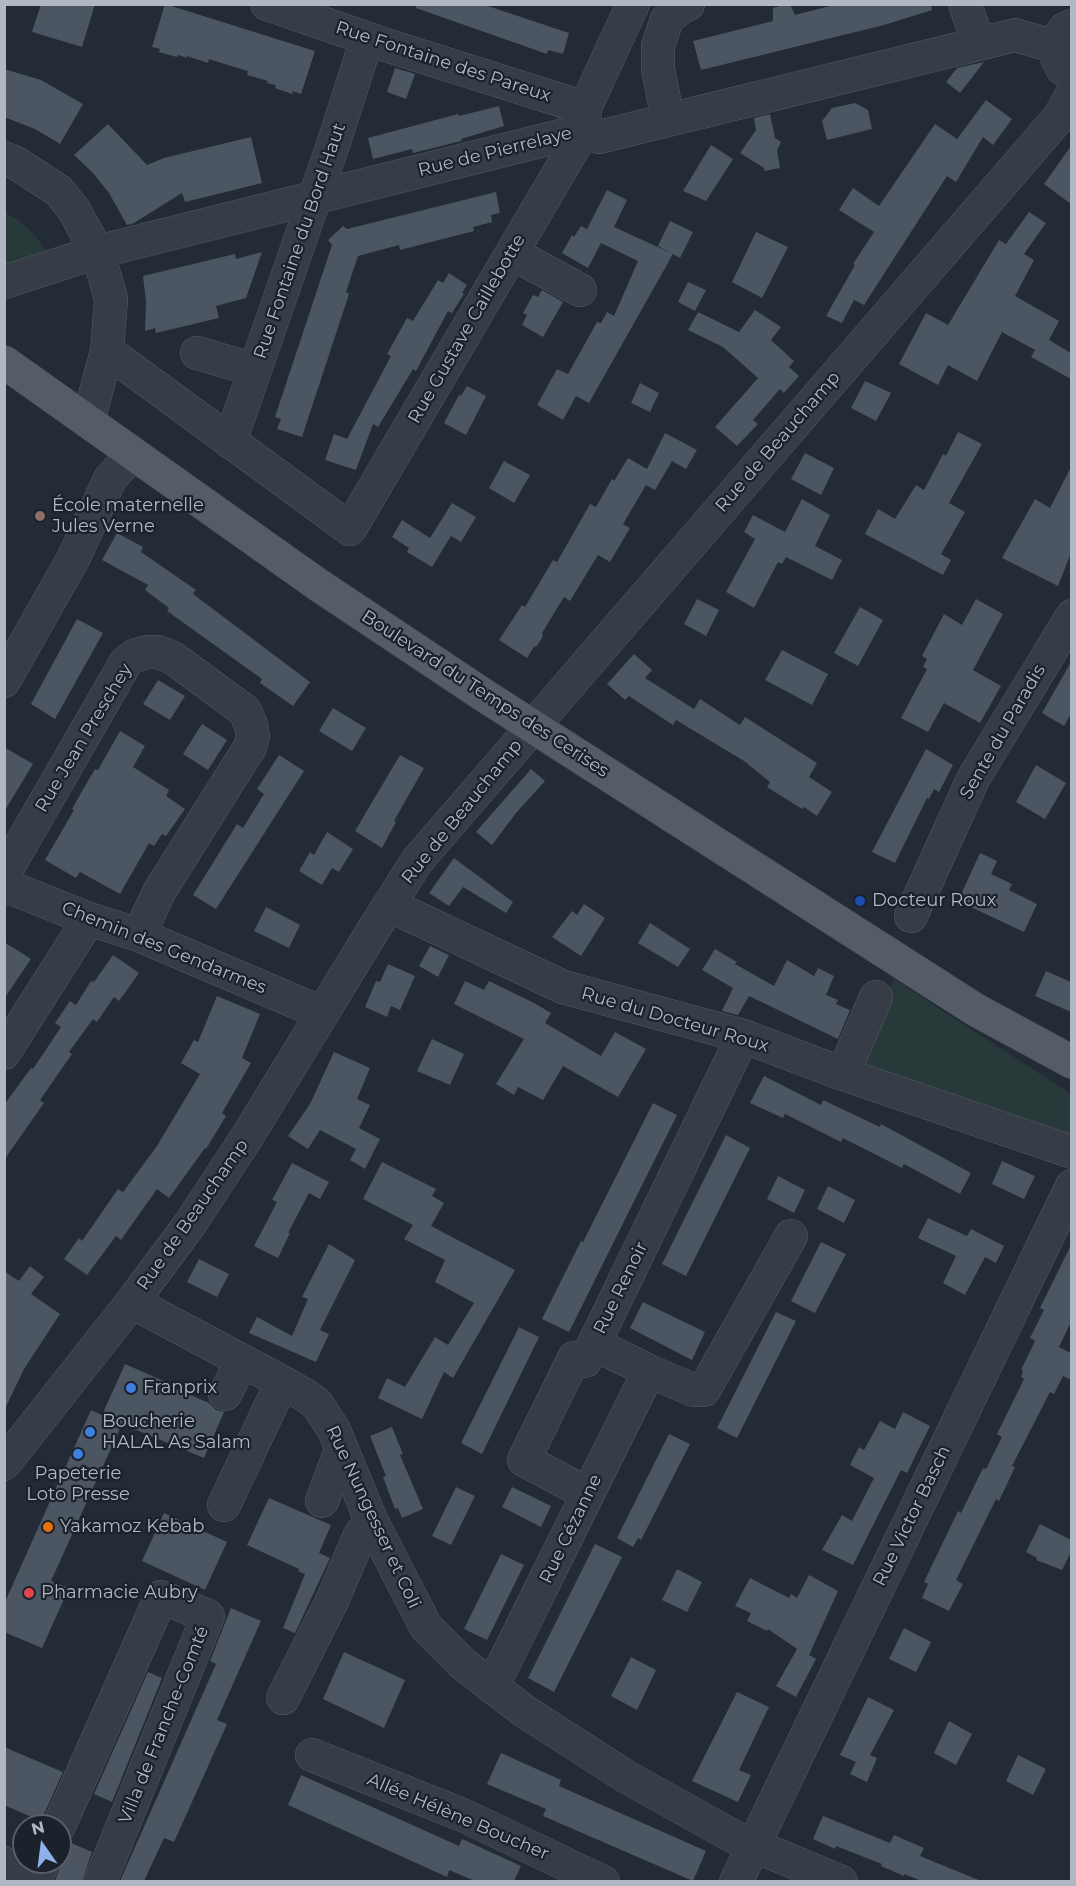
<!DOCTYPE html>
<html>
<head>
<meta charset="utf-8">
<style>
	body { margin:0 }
	#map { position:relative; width:1076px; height:1886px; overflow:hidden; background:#232b36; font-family:Montserrat,sans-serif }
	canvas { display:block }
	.frame { position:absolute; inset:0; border:6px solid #b1b8c3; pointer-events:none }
	.north { position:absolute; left:12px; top:1814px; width:60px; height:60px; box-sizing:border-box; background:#1c222c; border:2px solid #585e68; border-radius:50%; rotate:346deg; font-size:16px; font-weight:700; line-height:24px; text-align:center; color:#b1b8c3 }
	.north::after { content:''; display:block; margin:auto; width:21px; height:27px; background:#8eb0eb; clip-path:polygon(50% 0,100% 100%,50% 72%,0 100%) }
</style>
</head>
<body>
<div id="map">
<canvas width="1076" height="1886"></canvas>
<div class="frame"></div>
<div class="north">N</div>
</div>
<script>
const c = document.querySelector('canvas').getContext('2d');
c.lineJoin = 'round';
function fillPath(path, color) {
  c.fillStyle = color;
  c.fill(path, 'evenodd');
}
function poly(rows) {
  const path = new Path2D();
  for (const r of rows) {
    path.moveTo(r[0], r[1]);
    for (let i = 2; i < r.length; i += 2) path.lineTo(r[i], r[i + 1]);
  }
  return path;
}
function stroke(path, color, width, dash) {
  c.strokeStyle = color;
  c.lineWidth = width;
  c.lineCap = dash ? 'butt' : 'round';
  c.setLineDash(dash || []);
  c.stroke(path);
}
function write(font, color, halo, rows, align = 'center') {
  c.font = font + ' Montserrat,sans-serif';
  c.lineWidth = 4.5;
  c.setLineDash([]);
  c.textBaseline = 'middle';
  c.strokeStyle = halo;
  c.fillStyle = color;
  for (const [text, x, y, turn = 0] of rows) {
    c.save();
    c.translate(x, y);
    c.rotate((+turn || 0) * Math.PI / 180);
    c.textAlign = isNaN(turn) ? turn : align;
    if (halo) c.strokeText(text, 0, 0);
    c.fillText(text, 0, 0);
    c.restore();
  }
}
fillPath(poly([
	[4,212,18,220,34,234,48,254,5,269],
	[894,979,1071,1094,1071,1140,855,1070]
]), '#283939');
fillPath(poly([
	[41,4,95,4,82,47,32,32],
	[165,4,315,51,301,94,293,91,292,94,275,88,276,85,267,83,268,81,247,75,248,71,231,66,209,59,208,63,187,56,187,58,178,55,177,57,159,52,160,49,152,47],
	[417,4,482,4,569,33,563,54,548,50,547,54,416,8],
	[787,4,790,4,795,15,838,4,931,4,932,10,884,25,701,70,693,41,773,21,773,8],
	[984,62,960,93,946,82,957,68],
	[395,68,415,74,406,99,387,92],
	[4,69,41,80,83,104,60,144,35,129,4,117],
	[986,100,1012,119,993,145,983,137,956,182,947,176,864,305,854,300,842,323,826,316,855,265,853,264,874,232,839,210,853,188,879,206,935,124,957,139],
	[855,103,868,110,872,129,827,140,822,121,832,108],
	[499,106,504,126,461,139,461,141,413,153,412,149,373,159,368,138,458,114,459,116],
	[770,114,775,138,781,142,777,150,780,168,764,171,764,168,740,153,756,130,754,118],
	[108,124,147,165,164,158,251,137,262,183,185,202,182,193,134,223,127,225,109,193,93,173,74,155],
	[711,145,733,159,706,201,683,191],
	[1071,146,1071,204,1044,184],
	[607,190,627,200,614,227,673,254,589,403,576,396,563,420,537,405,557,369,568,374,597,322,601,323,607,312,614,316,638,261,601,243,588,268,562,253,572,235,574,237,581,226,587,229],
	[496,192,500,213,491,215,492,222,473,227,474,231,400,250,399,245,358,256,346,292,349,294,302,437,277,429,281,419,275,417,332,245,328,240,343,226,347,229],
	[1029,212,1046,223,1024,254,1034,260,1015,296,1059,321,1049,340,1071,353,1071,379,1031,357,1035,350,1002,332,977,381,948,365,938,385,899,364,926,313,948,325,999,240,1006,244],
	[670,221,693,232,680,258,658,246],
	[756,232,788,247,762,298,732,282],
	[262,252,246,298,216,306,219,318,156,333,155,328,145,331,146,302,143,276,235,254,236,259],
	[449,273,467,285,462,293,464,294,452,313,448,311,416,371,413,369,378,427,373,424,356,470,325,460,334,434,347,439,391,356,387,354,407,318,413,321,438,280,443,283],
	[688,282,706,290,695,311,678,302],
	[542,290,563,302,543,337,522,325,527,315,523,313,533,295,538,297],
	[755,310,781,327,771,340,794,361,789,367,799,376,784,393,780,389,753,420,758,424,737,446,715,427,758,378,723,347,688,330,698,312,739,332],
	[865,381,891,393,876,421,851,408],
	[640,383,659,393,650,412,631,403],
	[467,386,486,396,466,435,444,423,459,395,461,396],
	[958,432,982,444,949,503,965,512,941,554,951,560,943,575,865,534,878,509,895,519,916,485,924,490,943,454,946,456],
	[665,433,697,450,686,469,672,461,655,490,646,485,623,524,630,528,610,562,598,555,570,601,564,597,542,633,543,636,537,646,534,647,527,658,499,640,522,605,525,607,553,560,557,562,590,504,596,507,612,479,614,481,628,458,647,469],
	[805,453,834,468,821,495,791,479],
	[504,461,530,475,514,503,489,488],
	[1071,467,1071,553,1058,586,1002,558,1035,499,1050,508],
	[802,499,830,515,815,546,842,560,832,580,786,557,782,564,778,562,754,608,726,592,755,539,744,532,753,515,785,532],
	[452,503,476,517,461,542,451,536,432,567,407,552,409,548,392,537,402,520,430,538],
	[117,533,143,547,141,552,196,590,193,594,310,682,293,706,260,683,262,679,167,611,169,608,145,590,148,585,102,560],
	[697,599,719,610,706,636,684,624],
	[976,599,1003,614,973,670,1001,686,980,723,944,703,928,732,901,718,927,669,923,667,927,659,922,656,944,614,962,625],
	[860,607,883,620,858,666,834,653],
	[77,619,103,633,55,719,31,704],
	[782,650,828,674,812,705,765,680],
	[634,654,652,670,645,678,694,709,700,699,740,725,745,717,817,763,809,777,832,792,817,816,804,807,802,809,767,787,770,782,744,761,676,720,673,725,629,696,625,700,607,684],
	[1071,662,1071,714,1064,726,1042,713],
	[158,680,185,696,170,720,143,704],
	[333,708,366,728,352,751,319,731],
	[202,724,227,740,208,770,183,754],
	[120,731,145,746,133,767,169,790,166,796,185,809,166,836,162,834,154,846,149,843,120,894,80,872,76,878,45,860,74,810,72,809,81,793,95,769,98,770],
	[4,747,33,764,4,812],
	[926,749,953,765,939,792,934,789,929,799,927,798,895,863,872,852],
	[279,755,304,771,216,909,193,895,237,824,243,828,264,794,257,789],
	[400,755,424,768,394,821,396,822,382,848,355,831],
	[1036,765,1066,783,1045,819,1016,802],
	[531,769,545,781,516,813,492,845,476,832],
	[327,832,353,849,339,872,332,868,322,885,299,871,310,852,314,855],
	[980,853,997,861,991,874,1012,884,1009,890,1037,904,1024,932,958,901],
	[454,858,513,902,506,913,463,887,449,906,429,893],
	[584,904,605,918,581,956,552,937,572,911,577,915],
	[266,907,300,925,289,948,254,931],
	[650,923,690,949,678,967,638,943],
	[4,942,31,959,4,999],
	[430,946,449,955,438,977,419,966],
	[715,949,737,962,735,964,774,986,787,960,814,976,818,968,834,976,826,995,838,1000,836,1004,850,1010,838,1039,749,996,738,1015,722,1011,733,988,702,970],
	[113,955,139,973,119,1001,114,997,97,1022,93,1019,69,1052,72,1054,40,1100,44,1103,4,1160,4,1105,31,1068,33,1069,61,1027,55,1023,70,1001,76,1005,91,981,94,982],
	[388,964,415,976,400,1010,391,1006,387,1017,365,1007,376,981,380,982],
	[1046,971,1071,982,1071,1012,1035,996],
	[465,981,484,990,489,981,534,1003,551,1013,545,1023,601,1056,615,1032,646,1049,618,1097,563,1066,543,1100,518,1087,514,1095,496,1084,524,1039,454,1004],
	[217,996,260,1014,242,1058,251,1063,222,1113,226,1116,206,1149,205,1148,169,1198,157,1189,121,1240,116,1236,87,1275,64,1259,79,1238,82,1241,118,1189,123,1192,157,1146,200,1074,181,1063,194,1040,198,1042],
	[432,1039,464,1054,450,1085,417,1071],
	[334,1052,370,1068,357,1099,370,1105,359,1128,380,1139,365,1169,350,1160,356,1149,320,1130,308,1149,288,1136,310,1104],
	[764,1076,821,1105,823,1100,880,1127,881,1124,971,1173,960,1194,904,1164,902,1168,843,1138,841,1142,785,1114,783,1118,750,1103],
	[653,1103,677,1115,569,1332,542,1319,581,1241,583,1242],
	[726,1135,750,1148,686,1276,662,1264],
	[1002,1161,1035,1176,1024,1199,992,1184],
	[382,1162,436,1189,432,1196,444,1203,431,1226,515,1270,453,1378,444,1372,422,1419,378,1398,387,1378,405,1387,435,1337,448,1345,474,1303,435,1282,445,1260,404,1239,413,1225,363,1199],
	[292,1163,329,1182,320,1199,309,1193,288,1233,290,1233,278,1258,254,1246,277,1202,272,1200],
	[778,1176,805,1190,794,1213,767,1199],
	[828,1186,855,1200,844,1223,817,1209],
	[928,1218,967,1236,971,1229,1004,1246,996,1263,985,1257,965,1295,943,1283,956,1256,918,1238],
	[821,1242,846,1254,815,1313,791,1301],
	[329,1244,355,1260,320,1330,329,1334,316,1362,249,1333,257,1317,292,1336,308,1299,302,1297],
	[1071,1245,1071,1322,1059,1347,1071,1353,1071,1380,1063,1376,1054,1394,1050,1392,1012,1466,1015,1467,999,1501,996,1499,956,1580,963,1584,949,1611,922,1598,928,1584,924,1582,958,1511,961,1513,983,1468,986,1469,1002,1437,997,1434,1024,1379,1021,1377,1023,1371,1021,1370,1035,1341,1030,1338,1044,1310,1040,1308],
	[199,1259,229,1274,217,1297,187,1282],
	[30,1266,44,1277,31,1294,60,1314,24,1369,4,1411,4,1271,19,1281],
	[643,1302,705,1332,692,1360,630,1328],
	[776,1312,796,1321,737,1438,717,1428],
	[519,1327,539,1337,482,1454,461,1443],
	[125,1364,175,1386,174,1388,209,1403,216,1410,224,1412,204,1458,122,1424,51,1581,69,1588,42,1648,4,1632,4,1604,91,1410,102,1415],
	[903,1412,930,1426,907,1473,901,1470,853,1565,822,1550,842,1515,852,1521,874,1478,850,1465,859,1447,864,1450,880,1421,895,1429],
	[392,1427,403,1454,400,1455,423,1509,402,1518,398,1508,395,1509,383,1477,386,1476,370,1436],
	[669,1434,690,1444,641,1540,638,1538,633,1547,617,1538],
	[456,1487,475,1496,451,1545,432,1536],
	[512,1487,551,1506,541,1527,502,1507],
	[269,1498,331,1525,319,1553,330,1558,295,1633,283,1628,305,1574,298,1571,299,1569,247,1545],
	[164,1513,227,1542,205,1590,142,1561],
	[1040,1524,1071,1540,1071,1552,1062,1570,1036,1560,1037,1558,1026,1552],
	[595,1544,622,1557,554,1692,528,1678],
	[501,1554,524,1565,487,1640,464,1629],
	[677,1569,702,1582,687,1612,662,1600],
	[809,1575,838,1591,809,1655,816,1659,796,1697,776,1686,797,1649,768,1629,767,1631,747,1621,751,1613,735,1606,750,1578,789,1598,791,1594,797,1598],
	[231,1608,261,1621,217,1720,227,1724,174,1842,164,1838,144,1881,120,1881,216,1664,210,1661],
	[904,1628,931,1642,916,1672,889,1659],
	[344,1652,405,1680,384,1728,323,1699],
	[631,1657,656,1670,637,1710,611,1696],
	[148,1672,162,1678,112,1802,94,1794],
	[737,1692,769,1707,739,1770,751,1775,738,1802,692,1781],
	[868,1697,894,1710,870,1755,877,1758,867,1782,850,1774,856,1762,840,1755],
	[949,1721,972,1734,956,1765,934,1753],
	[4,1747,63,1772,41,1821,4,1805],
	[501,1753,561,1780,559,1786,706,1851,693,1881,543,1816,546,1809,487,1784],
	[1018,1755,1046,1769,1033,1795,1006,1781],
	[301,1775,459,1846,462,1839,521,1866,514,1881,475,1881,449,1870,447,1877,288,1805],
	[823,1816,890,1843,894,1835,924,1848,920,1856,981,1881,922,1881,904,1874,904,1876,881,1866,882,1864,836,1846,835,1849,813,1839],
	[69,1842,92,1852,82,1881,55,1881,62,1861,60,1845]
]), '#4c5562');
const minor = poly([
	[267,4,389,46,585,108],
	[965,4,978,42],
	[1072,26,1065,29,1059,37,1056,47,1057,58,1062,68,1072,75],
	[668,120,658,69,658,46,667,19,682,7,688,4],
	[4,158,16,163,59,191,74,210,97,252,105,277,111,299,107,351,88,421],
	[512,253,580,290],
	[4,282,97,252,584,130,599,137,1015,35,1056,47],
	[107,351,350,529,584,130,585,108,633,4],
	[197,353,255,370],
	[230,442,334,142,367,39],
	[4,681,73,559,110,479,132,454],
	[4,874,126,662,134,656,147,652,158,652,173,658,245,711,251,725,253,737,250,747,159,892,139,935],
	[4,885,89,919,139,935,322,1013],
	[389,905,563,987,743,1036,843,1074,1072,1152],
	[911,916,973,779,1072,616],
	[4,1053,89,919],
	[843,1074,876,997],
	[132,1302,282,1382,308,1397,317,1404,334,1430,371,1520,426,1627,462,1663,524,1711,625,1776,736,1838,841,1882],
	[649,1371,693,1390,704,1390,791,1236],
	[225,1394,242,1361],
	[4,1464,132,1302,190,1224,247,1137,372,932,417,861,1060,116,1072,94],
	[588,1494,524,1460,574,1358,585,1361,594,1344,743,1036],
	[322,1501,341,1450],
	[224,1505,282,1382],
	[492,1687,649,1371,594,1344],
	[283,1698,331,1603,360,1535,371,1520],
	[312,1755,465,1816,603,1882],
	[59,1826,161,1597,208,1616,100,1882],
	[4,1863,20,1882],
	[34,1882,43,1862],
	[736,1882,1072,1186]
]);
const major = poly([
	[4,362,317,584,485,696,976,1010,1072,1062]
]);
stroke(minor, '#545b65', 34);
stroke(major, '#404650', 34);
stroke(minor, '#373d47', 33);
stroke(major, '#555c67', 33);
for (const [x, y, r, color] of [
	[40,516,6,"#8d6e63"],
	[860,901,6,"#1a4fb4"],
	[131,1388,6,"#3f7fe0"],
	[90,1432,6,"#3f7fe0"],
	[78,1454,6,"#3f7fe0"],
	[48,1527,6,"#e8710a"],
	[29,1593,6,"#e0444e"]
]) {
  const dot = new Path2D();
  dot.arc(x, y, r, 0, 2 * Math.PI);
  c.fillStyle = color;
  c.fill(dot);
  stroke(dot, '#1c222c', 2);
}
write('18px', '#b1b8c3', '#1c222c', [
	["Rue Fontaine des Pareux",443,62,18],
	["Rue de Pierrelaye",495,152,-14],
	["Rue Fontaine du Bord Haut",300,241,-71],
	["Rue Gustave Caillebotte",467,329,-60],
	["Rue de Beauchamp",778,442,-49],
	["Boulevard du Temps des Cerises",485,694,33],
	["Sente du Paradis",1003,732,-60],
	["Rue Jean Preschey",84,738,-59],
	["Rue de Beauchamp",462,812,-51],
	["Chemin des Gendarmes",164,948,22],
	["Rue du Docteur Roux",675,1020,16],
	["Rue de Beauchamp",193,1215,-55],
	["Rue Renoir",621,1288,-64],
	["Rue Victor Basch",912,1516,-64],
	["Rue Nungesser et Coli",373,1517,65],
	["Rue Cézanne",571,1529,-64],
	["Villa de Franche-Comté",164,1725,-68],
	["Allée Hélène Boucher",458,1817,23]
]);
write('18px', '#b1b8c3', '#1c222c', [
	["École maternelle",52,506],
	["Jules Verne",52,527],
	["Docteur Roux",872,901],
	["Franprix",143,1388],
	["Boucherie",102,1422],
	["HALAL As Salam",102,1443],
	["Papeterie",78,1474,"center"],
	["Loto Presse",78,1495,"center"],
	["Yakamoz Kebab",60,1527],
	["Pharmacie Aubry",41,1593]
], 'left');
</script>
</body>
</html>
